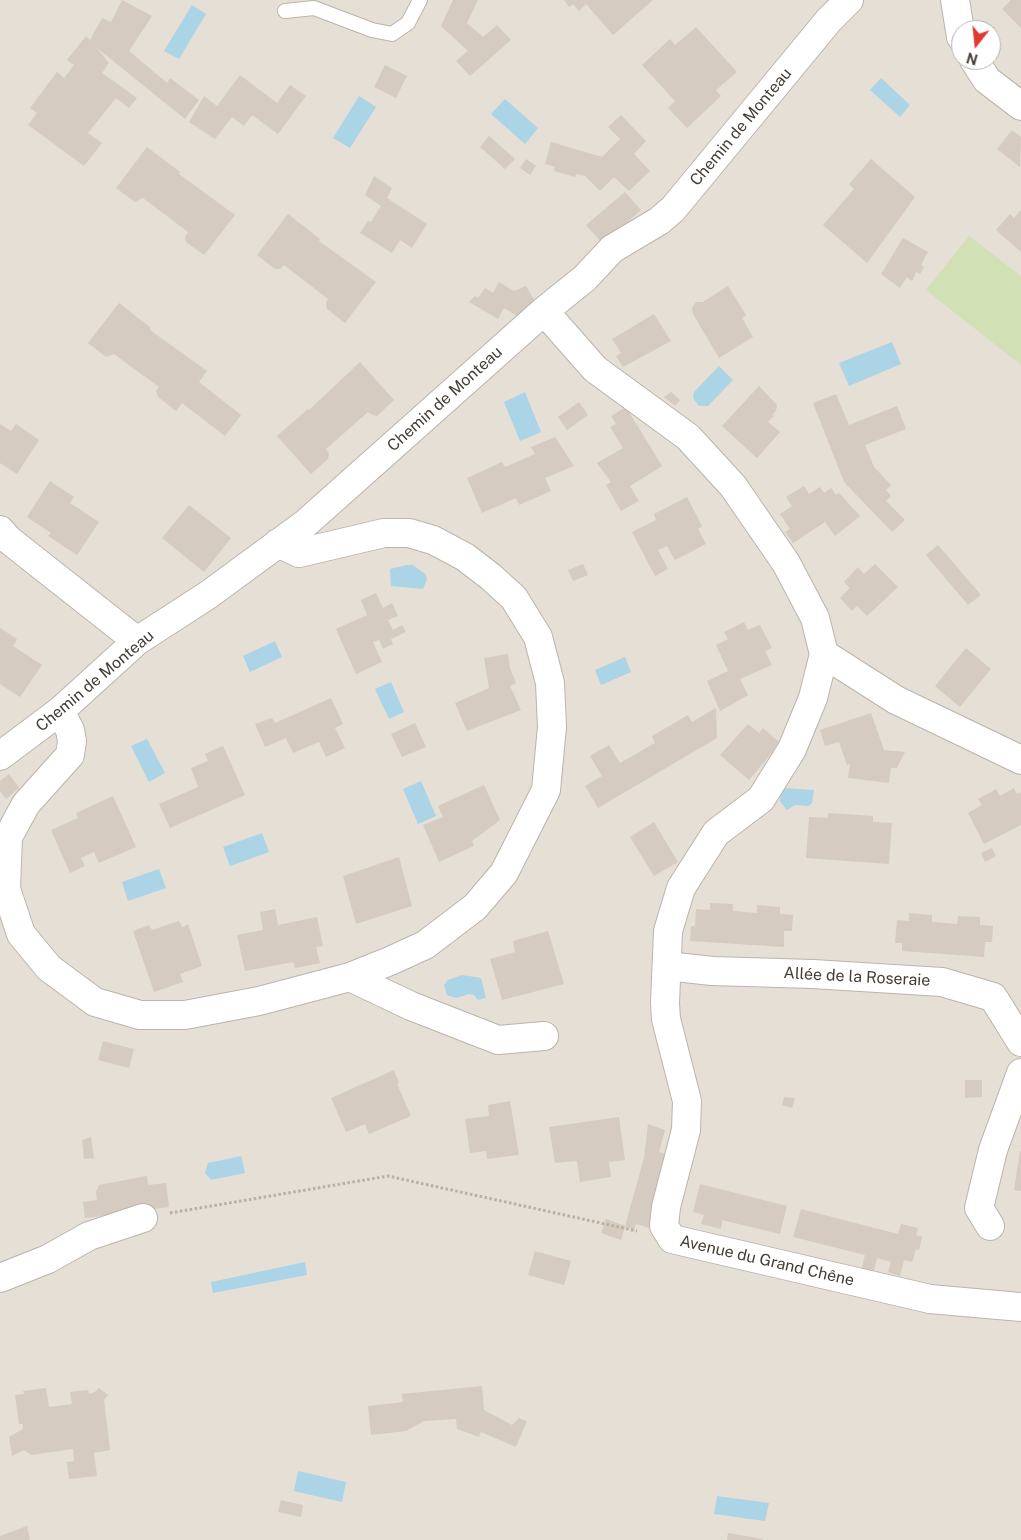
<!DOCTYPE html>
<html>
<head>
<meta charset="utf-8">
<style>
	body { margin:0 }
	#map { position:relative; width:1021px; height:1540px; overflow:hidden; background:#f2eee8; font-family:"Public Sans",sans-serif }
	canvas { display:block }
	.north { position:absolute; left:951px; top:20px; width:50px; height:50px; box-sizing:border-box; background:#fff; border:1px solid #b4b2af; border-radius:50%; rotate:196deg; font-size:14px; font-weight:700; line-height:20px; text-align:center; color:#443e37 }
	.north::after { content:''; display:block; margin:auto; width:18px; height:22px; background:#e03b30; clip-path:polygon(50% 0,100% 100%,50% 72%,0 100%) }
</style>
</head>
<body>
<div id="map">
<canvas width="1021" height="1540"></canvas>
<div class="north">N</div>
</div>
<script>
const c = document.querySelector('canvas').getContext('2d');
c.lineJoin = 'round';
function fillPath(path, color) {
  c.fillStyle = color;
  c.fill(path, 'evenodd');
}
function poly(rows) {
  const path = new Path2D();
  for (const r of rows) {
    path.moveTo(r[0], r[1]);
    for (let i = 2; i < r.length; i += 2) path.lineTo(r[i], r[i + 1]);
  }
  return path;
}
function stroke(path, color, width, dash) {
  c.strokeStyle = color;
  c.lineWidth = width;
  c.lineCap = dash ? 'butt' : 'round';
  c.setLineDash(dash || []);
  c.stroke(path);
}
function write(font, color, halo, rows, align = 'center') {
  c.font = font + ' "Public Sans",sans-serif';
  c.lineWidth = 4.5;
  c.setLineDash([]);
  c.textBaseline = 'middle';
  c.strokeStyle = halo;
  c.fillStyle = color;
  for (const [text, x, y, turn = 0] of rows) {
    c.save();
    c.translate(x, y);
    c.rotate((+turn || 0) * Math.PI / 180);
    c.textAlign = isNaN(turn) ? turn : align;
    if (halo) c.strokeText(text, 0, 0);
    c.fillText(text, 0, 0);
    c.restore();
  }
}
fillPath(poly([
	[0,0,1021,0,1021,1540,0,1540],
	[961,30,991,30,991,60,961,60]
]), '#e5dfd6');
fillPath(poly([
	[969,236,1021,276,1021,365,926,290]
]), '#d1e1b5');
fillPath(poly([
	[192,5,206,14,179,59,164,51],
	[881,78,910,105,900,117,870,90],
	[359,96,376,107,350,148,333,138],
	[505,99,538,128,525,144,491,114],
	[892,342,901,364,849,386,839,363],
	[719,366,733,380,708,406,699,406,693,398,694,392],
	[525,392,541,432,520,441,504,402],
	[407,565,413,565,425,574,427,579,423,589,391,586,390,569],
	[275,641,282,657,250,672,243,656],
	[625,657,631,672,601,685,595,670],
	[391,682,404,712,389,719,375,689],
	[147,739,165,773,149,782,131,746],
	[421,781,436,816,418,824,403,789],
	[781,788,814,790,812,803,808,806,795,805,787,810,780,801],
	[262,833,269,852,230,866,223,847],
	[159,869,166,888,128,901,122,882],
	[462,975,481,978,486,998,478,1000,474,995,469,994,456,998,447,995,444,985,448,980],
	[241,1156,245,1173,211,1180,205,1173,208,1163],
	[305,1262,307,1275,213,1293,211,1282],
	[298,1471,346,1482,342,1502,294,1491],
	[717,1496,769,1503,765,1521,714,1514]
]), '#abd4e7');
fillPath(poly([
	[122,0,152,16,129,51,167,83,170,78,199,100,185,119,97,48,109,63,102,73,137,98,129,108,116,98,88,133,102,143,84,166,28,125,37,113,30,108,57,72,64,78,74,65,67,60,86,36,90,40,102,18,111,22],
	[453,0,478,0,467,23,483,37,497,25,511,40,470,76,456,61,468,51,441,26],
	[564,0,653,0,613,35,586,4,579,11,573,4,569,7],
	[1011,0,1021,0,1021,28,1002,9],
	[696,27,737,72,716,90,721,96,687,128,668,108,675,101,642,65,670,39,675,45],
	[385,65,407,76,396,98,374,87],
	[240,75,277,103,290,85,306,96,278,134,252,115,244,126,232,117,215,139,189,122,204,96,217,106],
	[621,115,646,141,634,154,650,171,629,191,614,177,600,191,585,176,576,174,575,177,554,171,555,167,545,164,551,142,602,157,620,139,608,127],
	[1012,130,1021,137,1020,167,997,149],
	[489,136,515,159,505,169,480,147],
	[147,147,180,172,179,174,235,215,204,255,186,242,185,237,188,232,143,198,135,202,116,188],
	[526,159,536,166,530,175,520,168],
	[871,159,915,197,867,263,823,225,854,189,849,184],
	[374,176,392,188,387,198,427,224,412,248,400,240,392,253,360,233,368,221,371,222,381,206,365,195],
	[625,192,641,210,603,244,586,225],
	[1021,210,1021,252,996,230,1010,214,1014,218],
	[288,214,320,239,319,241,376,282,345,323,327,309,326,303,328,299,284,265,280,269,275,269,257,255],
	[903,238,928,252,921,265,924,267,920,274,916,272,912,281,907,277,900,288,881,274],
	[499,282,514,291,526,286,536,303,519,317,504,308,498,319,469,302,475,296,478,298,485,288,493,293],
	[728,286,746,315,742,318,753,337,719,358,693,314,692,308,696,302,703,302],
	[119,303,151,328,150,330,207,371,199,382,241,415,225,436,182,403,176,411,158,397,156,391,159,387,114,354,106,357,88,343],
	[654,314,671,341,623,367,616,356,621,353,612,339],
	[360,362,394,400,377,416,372,415,368,412,326,449,329,454,328,459,311,474,277,436,308,409,309,410],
	[759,386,777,405,776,411,772,415,774,416,768,422,780,432,757,458,722,426],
	[671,392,680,400,675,406,664,397],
	[836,394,849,425,897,406,906,429,865,445,874,467,891,485,886,490,891,496,886,501,905,520,892,532,844,482,813,403],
	[579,402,588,415,567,430,558,417],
	[626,407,662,466,630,486,639,501,621,511,606,485,611,482,597,463,623,448,610,427,616,424,611,416],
	[0,424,11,431,16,424,39,440,17,474,0,463],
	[555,437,574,466,545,478,551,491,519,505,516,498,482,513,467,478,502,462,505,467,535,454,531,447],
	[50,481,74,497,70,503,99,522,77,555,48,536,51,533,27,517],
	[804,486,809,494,820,487,824,493,831,488,836,495,839,493,860,516,835,536,825,522,793,543,785,532,790,529,780,514,792,506,786,497],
	[687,497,702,526,698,529,706,544,675,560,667,546,658,550,668,569,655,576,632,532,656,520,654,514],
	[189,505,231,538,204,572,162,538],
	[938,545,981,595,968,605,926,555],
	[583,564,588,575,573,581,568,570],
	[875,564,898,587,867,616,857,606,852,611,840,598,850,588,844,582,858,567,864,574],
	[376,593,383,608,392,603,398,616,388,620,393,630,402,625,406,632,391,639,393,644,383,649,379,640,373,642,382,662,356,674,336,629,367,615,361,600],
	[744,622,748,630,760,625,772,648,765,651,772,665,740,679,748,695,720,711,707,681,728,671,716,645,728,639,724,632],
	[0,628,17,639,13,646,42,665,20,697,0,684],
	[966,648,991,669,960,707,935,686],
	[508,654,510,668,516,683,510,686,521,710,467,731,455,703,489,688,484,658],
	[331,698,343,724,335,728,345,748,326,757,319,742,293,753,286,738,265,747,255,724,272,718,275,723],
	[716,708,717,738,598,808,585,786,602,776,590,756,609,745,620,763,655,743,652,736,688,715,692,722],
	[871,713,884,750,905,752,897,768,891,768,889,783,848,778,850,764,847,765,839,742,825,746,820,730],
	[415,723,426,747,402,757,391,734],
	[748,724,759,733,763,728,780,743,749,780,720,755],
	[223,746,245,795,170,828,159,804,198,787,191,768,208,761,205,754],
	[9,774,19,788,6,799,0,791,0,781],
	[484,785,500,820,472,841,474,846,439,862,423,825,443,817,438,806],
	[1014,788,1017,794,1021,792,1021,825,984,844,968,813,982,805,978,799,996,789,1000,796],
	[113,796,136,847,99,863,94,852,81,858,85,866,70,873,51,830,78,818,76,813],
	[828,813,873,816,873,822,892,823,889,864,806,858,809,817,828,818],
	[654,822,678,862,654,876,630,837],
	[992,848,996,856,985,862,981,853],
	[399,857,412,906,356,924,343,876],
	[710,903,733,904,733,911,757,913,757,905,780,907,780,914,793,915,792,931,784,931,784,947,690,941,691,926,695,926,696,909,710,910],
	[275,909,278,925,317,917,323,946,316,947,320,963,295,968,293,962,245,971,237,935,263,930,260,912],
	[909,913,932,915,932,922,957,924,958,916,980,917,980,925,993,926,992,942,985,942,984,957,902,951,902,943,895,943,897,920,909,921],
	[179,921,182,927,188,924,202,966,180,974,183,982,154,992,133,931,149,925,152,930],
	[548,931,564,984,502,1000,490,959,515,952,513,941],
	[103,1041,134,1049,129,1068,98,1060],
	[394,1070,399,1083,397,1084,411,1116,369,1134,365,1124,346,1132,331,1098],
	[965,1080,982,1080,982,1097,965,1098],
	[784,1097,795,1098,792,1108,782,1105],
	[510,1101,519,1155,487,1159,486,1151,470,1153,465,1119,489,1116,488,1105],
	[619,1117,625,1160,609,1162,611,1177,580,1182,577,1161,555,1163,549,1127],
	[648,1124,665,1130,659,1152,670,1155,650,1228,636,1224,634,1230,625,1227,621,1240,601,1233,606,1219,625,1226,644,1158],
	[91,1137,94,1158,84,1159,82,1140],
	[1020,1151,1021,1151,1021,1191,1014,1190],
	[147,1176,148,1185,166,1183,169,1207,85,1218,83,1202,97,1200,96,1192,99,1185],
	[700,1184,787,1206,780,1234,722,1220,721,1229,701,1224,704,1215,693,1212],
	[801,1209,898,1234,901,1224,918,1228,916,1235,922,1237,919,1250,916,1249,912,1262,904,1260,900,1276,888,1272,891,1262,877,1258,873,1274,861,1271,865,1255,793,1237],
	[535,1251,571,1261,564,1285,528,1275],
	[482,1386,484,1410,512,1425,519,1418,527,1421,516,1447,481,1432,479,1437,457,1429,456,1419,424,1421,406,1431,371,1435,368,1406,403,1402,402,1394],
	[46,1388,49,1407,72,1404,70,1392,88,1390,89,1394,95,1392,99,1388,108,1395,104,1400,110,1450,94,1453,97,1476,69,1479,67,1462,74,1461,73,1449,31,1455,24,1450,12,1456,9,1437,23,1429,23,1424,19,1424,15,1395,24,1394,23,1391],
	[281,1500,303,1505,301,1517,278,1512],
	[27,1526,30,1540,0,1540,0,1536],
	[728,1533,763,1539,763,1540,727,1540]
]), '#d5cbc1');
const lane = poly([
	[285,11,314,8,372,30,392,34,408,23,420,0]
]);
const street = poly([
	[955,0,961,37],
	[974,60,987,80,1021,106],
	[544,311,595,369,688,437,733,486,786,563,815,618,824,654,896,700,1021,760],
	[0,530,9,540,137,641],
	[824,654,813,698,792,749,761,799,716,833,681,888,668,931,665,1003,666,1019,687,1101,686,1130,666,1207,664,1226,672,1239,930,1299,1021,1307],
	[60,711,70,730,72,741,70,755,26,804,8,837,6,889,21,934,49,968,95,1002,140,1015,185,1015,259,1001,350,977,390,961,425,945,475,907,504,873,546,790,552,727,550,683,538,637,514,598,491,577,465,557,433,540,409,533,384,533,299,553,278,543],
	[0,756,60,711,137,641,208,595,306,523,544,311,585,278,612,249,659,221,673,209,829,20,849,0],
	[667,966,712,971,813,974,942,982,993,997,1021,1042],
	[350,977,411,1006,498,1040,544,1036],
	[990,1226,979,1208,993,1150,1021,1073],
	[0,1278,48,1259,89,1236,143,1218]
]);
stroke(lane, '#bcb4ab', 16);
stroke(street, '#bcb4ab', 30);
stroke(poly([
	[170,1213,388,1176,637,1231]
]), '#bcaf9e', 3, [2.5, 2.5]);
stroke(lane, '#fff', 14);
stroke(street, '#fff', 28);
write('16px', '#443e37', '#fff', [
	["Chemin de Monteau",741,127,-50],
	["Chemin de Monteau",445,399,-42],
	["Chemin de Monteau",95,681,-40],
	["Allée de la Roseraie",857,977,3],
	["Avenue du Grand Chêne",767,1261,13]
]);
</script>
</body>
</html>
